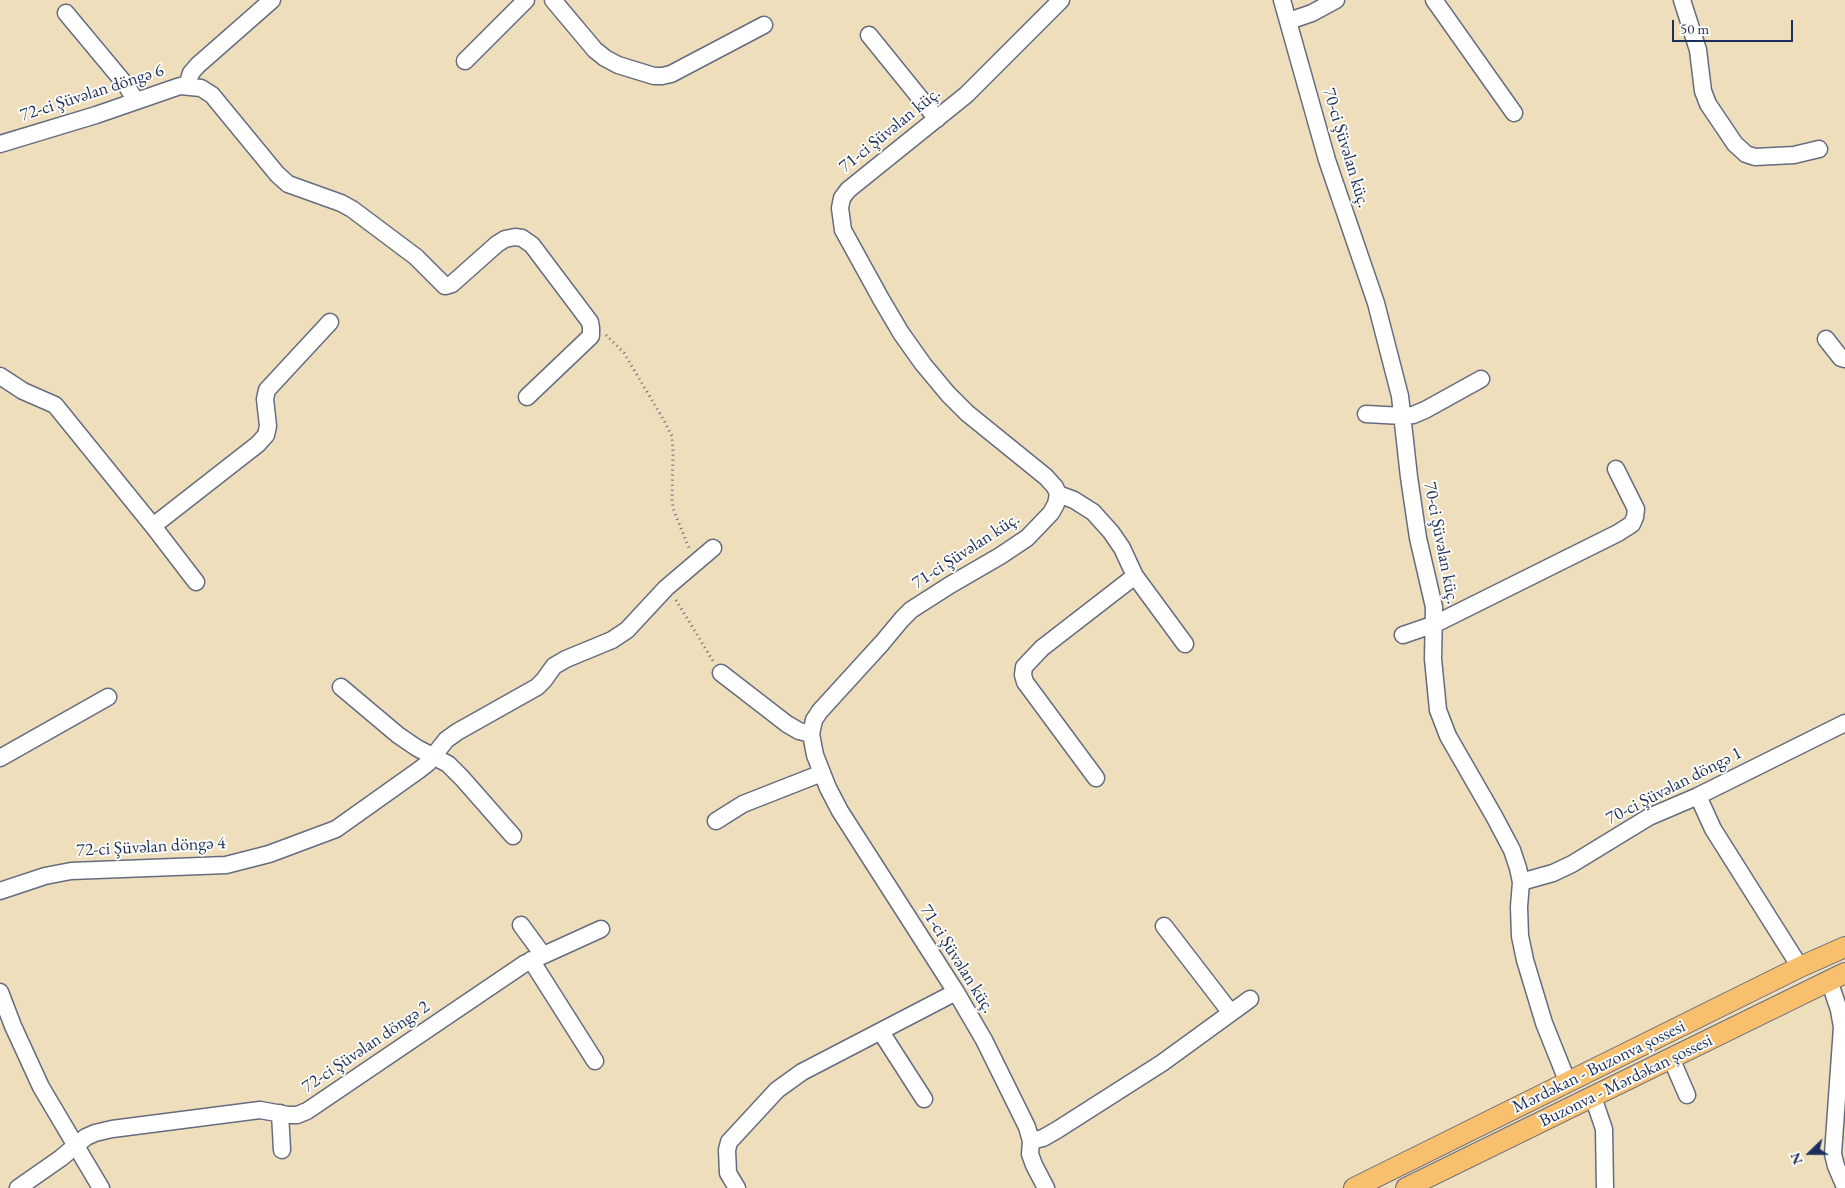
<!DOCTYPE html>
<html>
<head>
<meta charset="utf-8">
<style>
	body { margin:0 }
	#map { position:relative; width:1845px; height:1188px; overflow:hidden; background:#efdebc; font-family:"EB Garamond",serif }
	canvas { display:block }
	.north { position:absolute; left:1785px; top:1128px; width:50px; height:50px; -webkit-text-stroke:4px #fdfcf7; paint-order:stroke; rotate:248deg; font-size:14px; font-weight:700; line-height:20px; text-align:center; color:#1b2f5e }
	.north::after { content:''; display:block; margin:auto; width:18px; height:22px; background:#1b2f5e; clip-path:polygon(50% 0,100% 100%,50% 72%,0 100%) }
	.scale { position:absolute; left:1672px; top:20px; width:121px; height:22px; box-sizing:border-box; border:2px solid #1b2f5e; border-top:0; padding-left:6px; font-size:15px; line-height:18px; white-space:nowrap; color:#1b2f5e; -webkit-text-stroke:4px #fdfcf7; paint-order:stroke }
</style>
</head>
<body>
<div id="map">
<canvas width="1845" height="1188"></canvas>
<div class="north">N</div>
<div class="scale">50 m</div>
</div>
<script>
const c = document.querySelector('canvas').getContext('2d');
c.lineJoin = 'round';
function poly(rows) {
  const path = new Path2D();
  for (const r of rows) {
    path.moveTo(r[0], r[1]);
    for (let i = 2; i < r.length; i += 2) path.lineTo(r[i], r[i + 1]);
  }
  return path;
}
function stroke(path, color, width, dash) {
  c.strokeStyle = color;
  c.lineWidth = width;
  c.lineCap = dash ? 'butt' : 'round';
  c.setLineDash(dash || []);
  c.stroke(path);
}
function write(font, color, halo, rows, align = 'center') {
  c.font = font + ' "EB Garamond",serif';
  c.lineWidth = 4;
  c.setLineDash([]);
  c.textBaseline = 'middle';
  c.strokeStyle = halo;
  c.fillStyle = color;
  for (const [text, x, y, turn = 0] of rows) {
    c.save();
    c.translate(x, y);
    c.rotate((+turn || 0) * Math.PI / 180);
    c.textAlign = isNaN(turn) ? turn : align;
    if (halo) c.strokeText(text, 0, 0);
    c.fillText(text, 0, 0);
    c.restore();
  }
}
const minor = poly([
	[553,0,595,50,605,58,618,65,654,76,662,76,671,74,764,25],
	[1282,0,1327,160,1376,303,1400,396,1409,477,1418,538,1434,607,1433,659,1438,710,1448,736,1494,816,1512,850,1518,868,1521,882,1519,907,1520,936,1525,960,1544,1023,1568,1083],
	[1434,0,1514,113],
	[1682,0,1698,50,1703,91,1708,104,1735,144,1746,154,1755,157,1794,155,1819,149],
	[66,13,126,85,136,101],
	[1289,21,1312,13,1336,0],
	[869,35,937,119],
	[465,61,526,0],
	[187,85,191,73,198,65,272,0],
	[0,144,96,115,180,86,201,88,212,95,277,174,288,184,341,203,352,209,416,257,445,286,452,284,497,244,505,239,515,237,522,238,532,245,590,322,591,328,591,336,527,397],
	[1826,339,1841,358,1845,359],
	[0,376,23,391,55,405,153,526,258,444,266,435,268,426,265,399,267,390,330,322],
	[1366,414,1403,416,1413,415,1425,410,1481,379],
	[1058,494,1074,500,1093,512,1111,532,1122,548,1135,576,1185,644],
	[153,526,196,582],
	[1403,635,1435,624,1618,533,1632,524,1635,517,1636,509,1616,469],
	[721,673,787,724,799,731,811,734],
	[341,687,398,735,417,748,448,764,462,778,513,836],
	[0,758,108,697],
	[1096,778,1025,682,1023,675,1024,667,1042,648,1135,576],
	[1698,796,1713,829,1800,967],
	[716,821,743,804,822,773],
	[1521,882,1553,873,1572,864,1649,817,1698,796,1845,723],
	[0,891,45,876,71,871,226,865,269,854,336,829,419,770,428,763,446,740,457,732,537,687,544,680,554,666,566,659,612,640,627,630,666,588,713,548],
	[521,925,543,955],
	[1164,926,1231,1013],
	[531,960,595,1061],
	[1829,980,1839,1010,1842,1027,1833,1154,1836,1166,1845,1187],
	[0,992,13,1026,41,1087,101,1188],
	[881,1032,924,1099],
	[1671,1058,1687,1095],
	[1593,1097,1604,1129,1605,1188],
	[280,1113,282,1150],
	[1031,1141,1043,1138,1057,1130,1162,1063,1250,999],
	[18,1188,61,1158,86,1137,95,1133,112,1129,260,1110,288,1115,297,1115,307,1111,524,964,601,929],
	[737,1188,728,1173,727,1150,729,1142,777,1090,802,1072,956,992],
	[1046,1188,1034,1165,1030,1154,1031,1141,1027,1127,984,1040,956,992,840,811,828,788,815,755,811,734,814,720,820,711,882,643,902,619,911,610,950,585,1000,556,1027,538,1051,513,1056,504,1058,494,1055,487,1046,477,967,413,948,394,923,364,901,333,881,299,843,230,840,208,842,198,848,190,966,95,1061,0]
]);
const major = poly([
	[1354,1188,1800,967,1845,947],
	[1406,1188,1845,973]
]);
stroke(minor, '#656c7f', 19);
stroke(major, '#656c7f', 22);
stroke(poly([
	[606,335,624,353,662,417,672,436,673,451,672,501,674,511,689,548],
	[676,600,713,661]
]), '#656c7f', 3, [1, 4]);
stroke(minor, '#fff', 16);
stroke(major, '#f8bf6c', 20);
write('18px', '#1b2f5e', '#fdfcf7', [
	["72-ci Şüvəlan döngə 6",92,93,-18],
	["71-ci Şüvəlan küç.",890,130,-39],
	["70-ci Şüvəlan küç.",1346,148,73],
	["70-ci Şüvəlan küç.",1441,543,79],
	["71-ci Şüvəlan küç.",966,551,-33],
	["70-ci Şüvəlan döngə 1",1674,786,-27],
	["72-ci Şüvəlan döngə 4",151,847,-3],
	["71-ci Şüvəlan küç.",957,959,58],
	["72-ci Şüvəlan döngə 2",366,1047,-34],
	["Mərdəkan - Buzonva şossesi",1599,1067,-26],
	["Buzonva - Mərdəkan şossesi",1626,1081,-26]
]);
</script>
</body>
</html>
